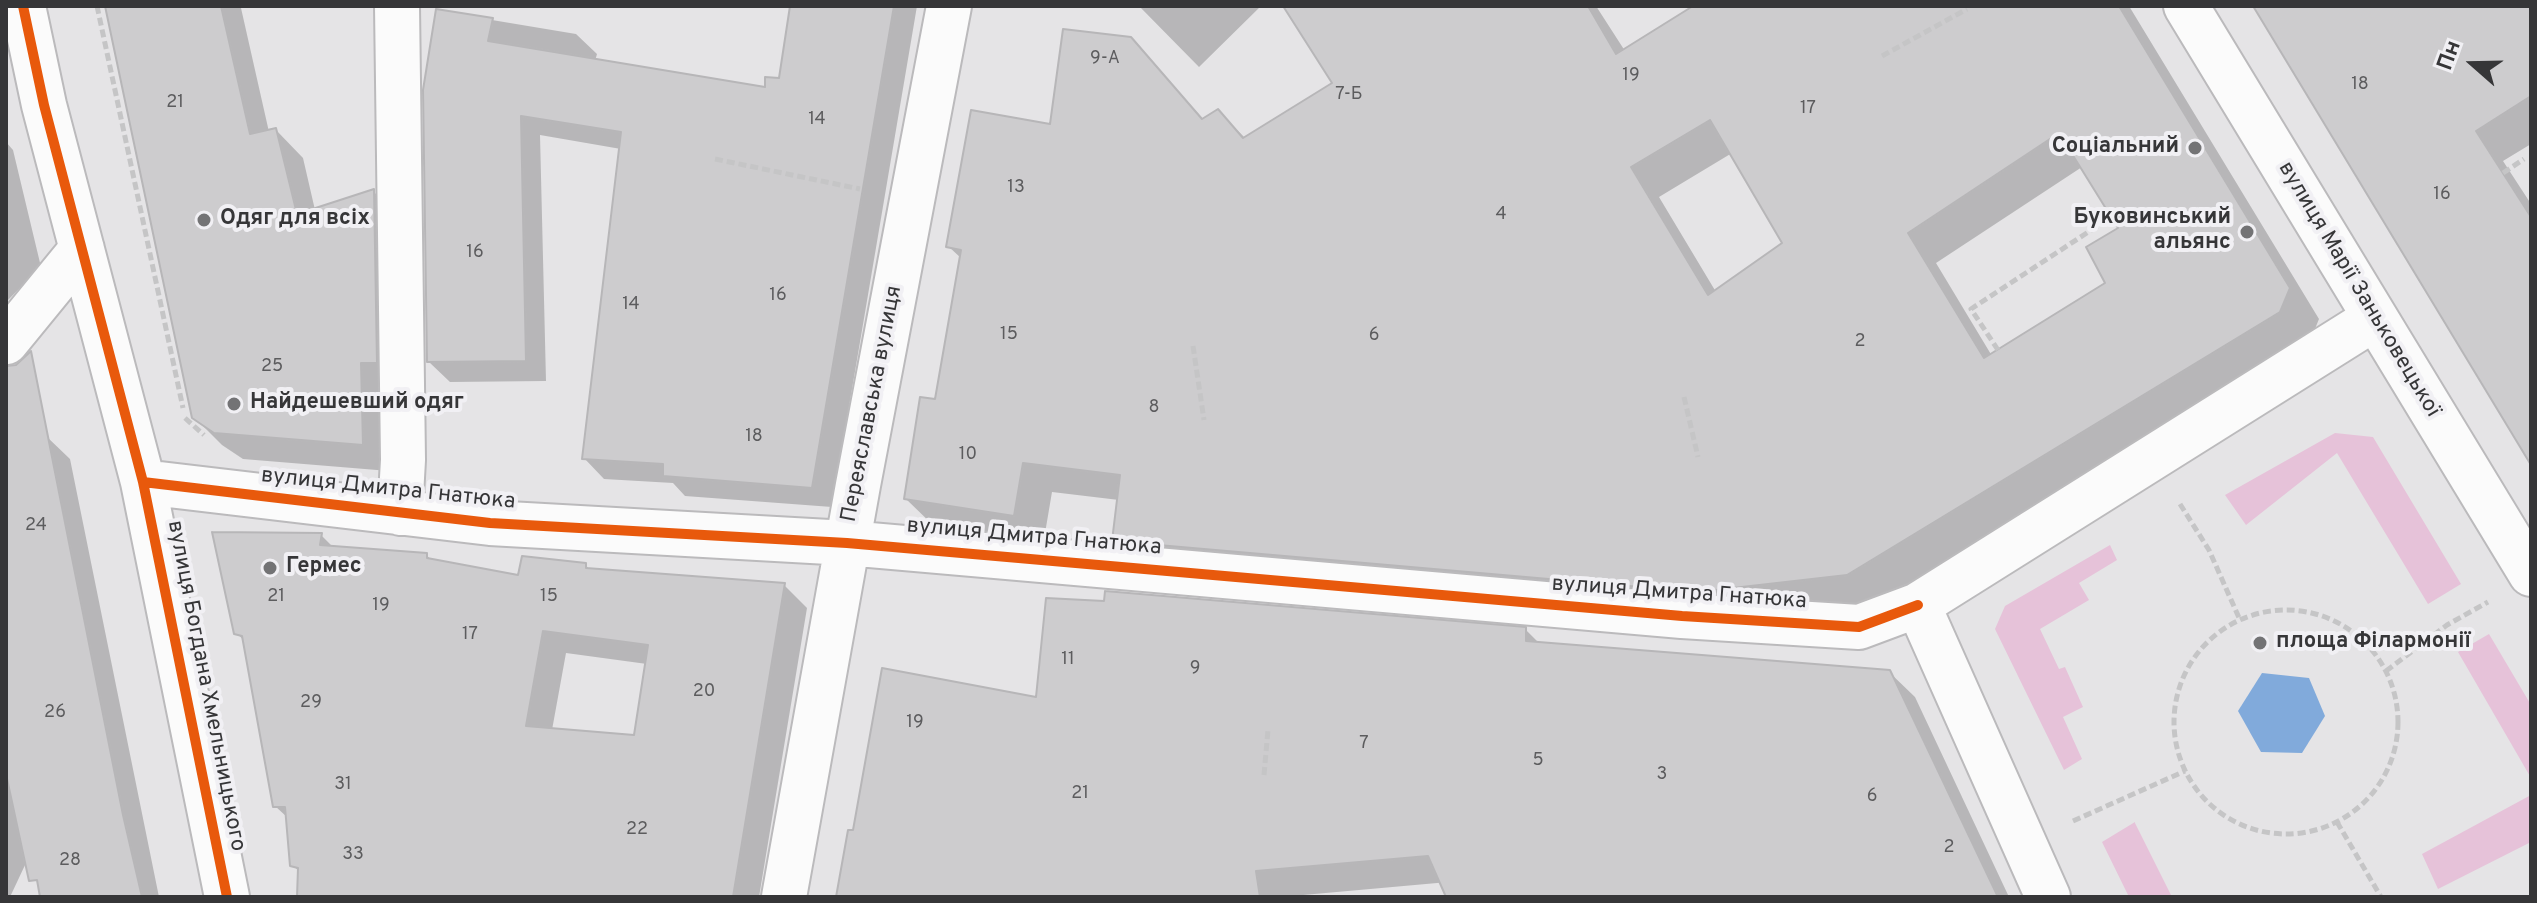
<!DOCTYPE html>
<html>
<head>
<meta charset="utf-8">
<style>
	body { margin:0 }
	#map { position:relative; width:2537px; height:903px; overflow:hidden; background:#e5e4e6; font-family:Overpass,sans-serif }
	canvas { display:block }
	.frame { position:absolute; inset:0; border:8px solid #363638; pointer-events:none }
	.north { position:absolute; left:2433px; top:24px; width:80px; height:80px; -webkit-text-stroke:6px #f1f0f4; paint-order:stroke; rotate:290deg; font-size:22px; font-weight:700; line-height:32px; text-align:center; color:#363638 }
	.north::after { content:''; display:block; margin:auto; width:28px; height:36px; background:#363638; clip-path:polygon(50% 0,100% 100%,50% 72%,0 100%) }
</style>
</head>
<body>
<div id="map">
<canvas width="2537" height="903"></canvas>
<div class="frame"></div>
<div class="north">Пн</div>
</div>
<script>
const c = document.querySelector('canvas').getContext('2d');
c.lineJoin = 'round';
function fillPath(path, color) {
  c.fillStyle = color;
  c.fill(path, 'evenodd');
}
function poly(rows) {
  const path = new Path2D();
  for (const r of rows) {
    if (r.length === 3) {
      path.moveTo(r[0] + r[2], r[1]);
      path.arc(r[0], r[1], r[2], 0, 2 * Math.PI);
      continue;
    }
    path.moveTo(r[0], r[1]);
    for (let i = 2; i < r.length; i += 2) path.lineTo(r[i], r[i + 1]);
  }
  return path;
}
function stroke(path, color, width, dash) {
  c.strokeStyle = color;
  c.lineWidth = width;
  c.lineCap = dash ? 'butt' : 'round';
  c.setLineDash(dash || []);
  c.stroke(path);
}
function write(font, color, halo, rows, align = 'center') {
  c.font = font + ' Overpass,sans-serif';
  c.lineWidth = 8;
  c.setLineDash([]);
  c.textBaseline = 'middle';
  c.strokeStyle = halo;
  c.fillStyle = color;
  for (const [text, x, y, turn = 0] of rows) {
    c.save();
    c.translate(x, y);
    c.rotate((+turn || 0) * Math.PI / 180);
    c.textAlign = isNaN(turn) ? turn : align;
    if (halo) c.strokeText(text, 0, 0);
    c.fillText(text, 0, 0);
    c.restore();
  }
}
fillPath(poly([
	[2335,433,2373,437,2461,584,2428,604,2337,453,2246,525,2225,495],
	[2110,545,2117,560,2079,583,2089,600,2040,629,2059,669,2065,667,2083,707,2063,717,2082,759,2064,770,1995,629,2005,606],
	[2489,634,2531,705,2531,778,2458,652],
	[2531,795,2531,842,2438,889,2422,854],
	[2135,822,2135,823,2172,897,2129,897,2102,842]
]), '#e6c2d9');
fillPath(poly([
	[2262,673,2309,678,2325,716,2302,753,2261,752,2238,711]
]), '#81aadb');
fillPath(poly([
	[118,6,249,6,241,8,269,132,276,130,303,158,315,210,374,192,401,219,389,471,243,459,222,445,194,417],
	[792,6,917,6,832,507,685,496,673,483,604,479,584,458,621,149,540,135,546,381,450,382,429,362,438,11,576,34,597,54,595,61,767,89,780,80],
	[1139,6,1261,6,1199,67],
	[1285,6,1596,6,1625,51,1697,6,2129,6,2319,319,2310,341,1877,604,1729,621,1143,570,1114,540,1119,500,1052,492,1043,545,936,528,906,499,937,402,962,259,948,246,1130,38,1204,120,1218,111,1246,139,1335,83],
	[1732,153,1785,244,1716,292,1659,197],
	[2082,167,2121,229,2108,284,1992,356,1936,263],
	[2253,6,2531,6,2531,144,2503,161,2531,204,2531,461],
	[6,142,13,150,41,267,6,302],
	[6,428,46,436,70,459,159,897,42,897,33,848,10,897,6,897],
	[321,535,334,548,426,555,433,561,520,577,585,565,592,571,784,585,807,608,759,897,299,897,300,872,292,865,288,818,275,806,245,641,236,633],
	[566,653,647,664,636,737,552,730],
	[1525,629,1540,644,1889,672,1915,697,2009,897,1589,897,1716,858,1281,897,838,897,855,832,1038,699]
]), '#0003');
const building = poly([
	[105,6,221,6,250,134,276,128,297,214,374,189,377,363,361,363,363,445,214,433,192,418,105,6],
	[790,6,894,6,812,488,663,476,663,464,582,459,621,132,521,116,526,361,427,362,423,90,436,9,493,18,488,41,765,87,765,77,779,78,790,6],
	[1283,6,1588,6,1616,54,1693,6,2119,6,2290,288,2280,312,1847,575,1698,592,1112,541,1120,475,1023,463,1014,516,904,499,920,397,935,399,961,250,946,247,971,110,1050,124,1063,29,1131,37,1202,119,1218,109,1243,138,1332,83,1283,6],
	[1710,120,1782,243,1708,295,1631,167,1710,120],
	[2059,133,2118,228,2086,247,2105,283,1984,358,1908,233,2059,133],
	[2253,6,2531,6,2531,96,2476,131,2531,217,2531,465,2253,6],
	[31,351,123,815,142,897,40,897,37,880,29,881,6,774,6,366,16,365,31,351],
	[212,532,322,533,320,545,427,553,427,558,518,575,522,556,586,563,586,568,785,583,733,897,297,897,298,868,290,866,285,807,273,807,242,636,234,634,212,532],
	[543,631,648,645,634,735,526,726,543,631],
	[1105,591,1526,627,1526,641,1890,670,1998,897,1446,897,1428,856,1256,871,1260,897,836,897,848,830,853,830,882,668,1036,697,1046,598,1104,601,1105,591]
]);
fillPath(building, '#cdccce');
stroke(building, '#b7b6b8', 2);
const minor = poly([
	[23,6,44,105,143,482,227,897],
	[397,6,403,460,400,513],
	[2186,6,2531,574],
	[6,342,82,249],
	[143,482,490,523,847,543,1682,616,1859,627,1918,605],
	[784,897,858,485,949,6],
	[2048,897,1918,605,2375,318]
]);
stroke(minor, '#bbbabc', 48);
stroke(poly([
	[97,6,183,408],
	[1882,56,1967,9],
	[715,159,860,189],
	[2503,173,2524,159],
	[1193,346,1204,420],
	[1998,350,1971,309,2111,217],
	[1684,397,1698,457],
	[185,418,204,435],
	[2180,504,2209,550,2240,620],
	[2286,722,112],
	[2386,671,2447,625,2488,602],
	[1264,775,1268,730],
	[2073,821,2185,771],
	[2337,822,2381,897]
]), '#c5c5c6', 5, [8, 4]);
stroke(minor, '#fbfbfb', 44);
stroke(poly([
	[23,6,44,105,143,482,227,897],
	[143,482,490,523,847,543,1682,616,1859,627,1918,605]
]), '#e8590c', 10);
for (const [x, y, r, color] of [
	[2195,148,8,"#737375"],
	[204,220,8,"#737375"],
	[2247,232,8,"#737375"],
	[234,404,8,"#737375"],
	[270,568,8,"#737375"],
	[2260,643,8,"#737375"]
]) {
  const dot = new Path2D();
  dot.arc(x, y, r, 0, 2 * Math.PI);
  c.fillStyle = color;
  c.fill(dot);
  stroke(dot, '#f1f0f4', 3);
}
write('18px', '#5c5c5e', null, [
	["9-А",1105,59],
	["19",1631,76],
	["18",2360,85],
	["7-Б",1349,95],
	["21",175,103],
	["17",1808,109],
	["14",817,120],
	["13",1016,188],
	["16",2442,195],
	["4",1501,215],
	["16",475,253],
	["16",778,296],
	["14",631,305],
	["15",1009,335],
	["6",1374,336],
	["2",1860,342],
	["25",272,367],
	["8",1154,408],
	["18",754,437],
	["10",968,455],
	["24",36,526],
	["21",276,597],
	["15",549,597],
	["19",381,606],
	["17",470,635],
	["11",1068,660],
	["9",1195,669],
	["20",704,692],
	["29",311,703],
	["26",55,713],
	["19",915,723],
	["7",1364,744],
	["5",1538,761],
	["3",1662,775],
	["31",343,785],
	["21",1080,794],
	["6",1872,797],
	["22",637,830],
	["2",1949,848],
	["33",353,855],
	["28",70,861]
]);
write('bold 22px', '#363638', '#f1f0f4', [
	["Соціальний",2179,148,"right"],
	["Буковинський",2231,219,"right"],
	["альянс",2231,244,"right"],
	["Одяг для всіх",220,220],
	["Найдешевший одяг",250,404],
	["Гермес",286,568],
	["площа Філармонії",2276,643]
], 'left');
write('22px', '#363638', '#f1f0f4', [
	["вулиця Марії Заньковецької",2358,290,59],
	["Переяславська вулиця",873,404,-79],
	["вулиця Дмитра Гнатюка",388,490,6],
	["вулиця Дмитра Гнатюка",1034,538,5],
	["вулиця Дмитра Гнатюка",1679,594,4],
	["вулиця Богдана Хмельницького",205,686,79]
]);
</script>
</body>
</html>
